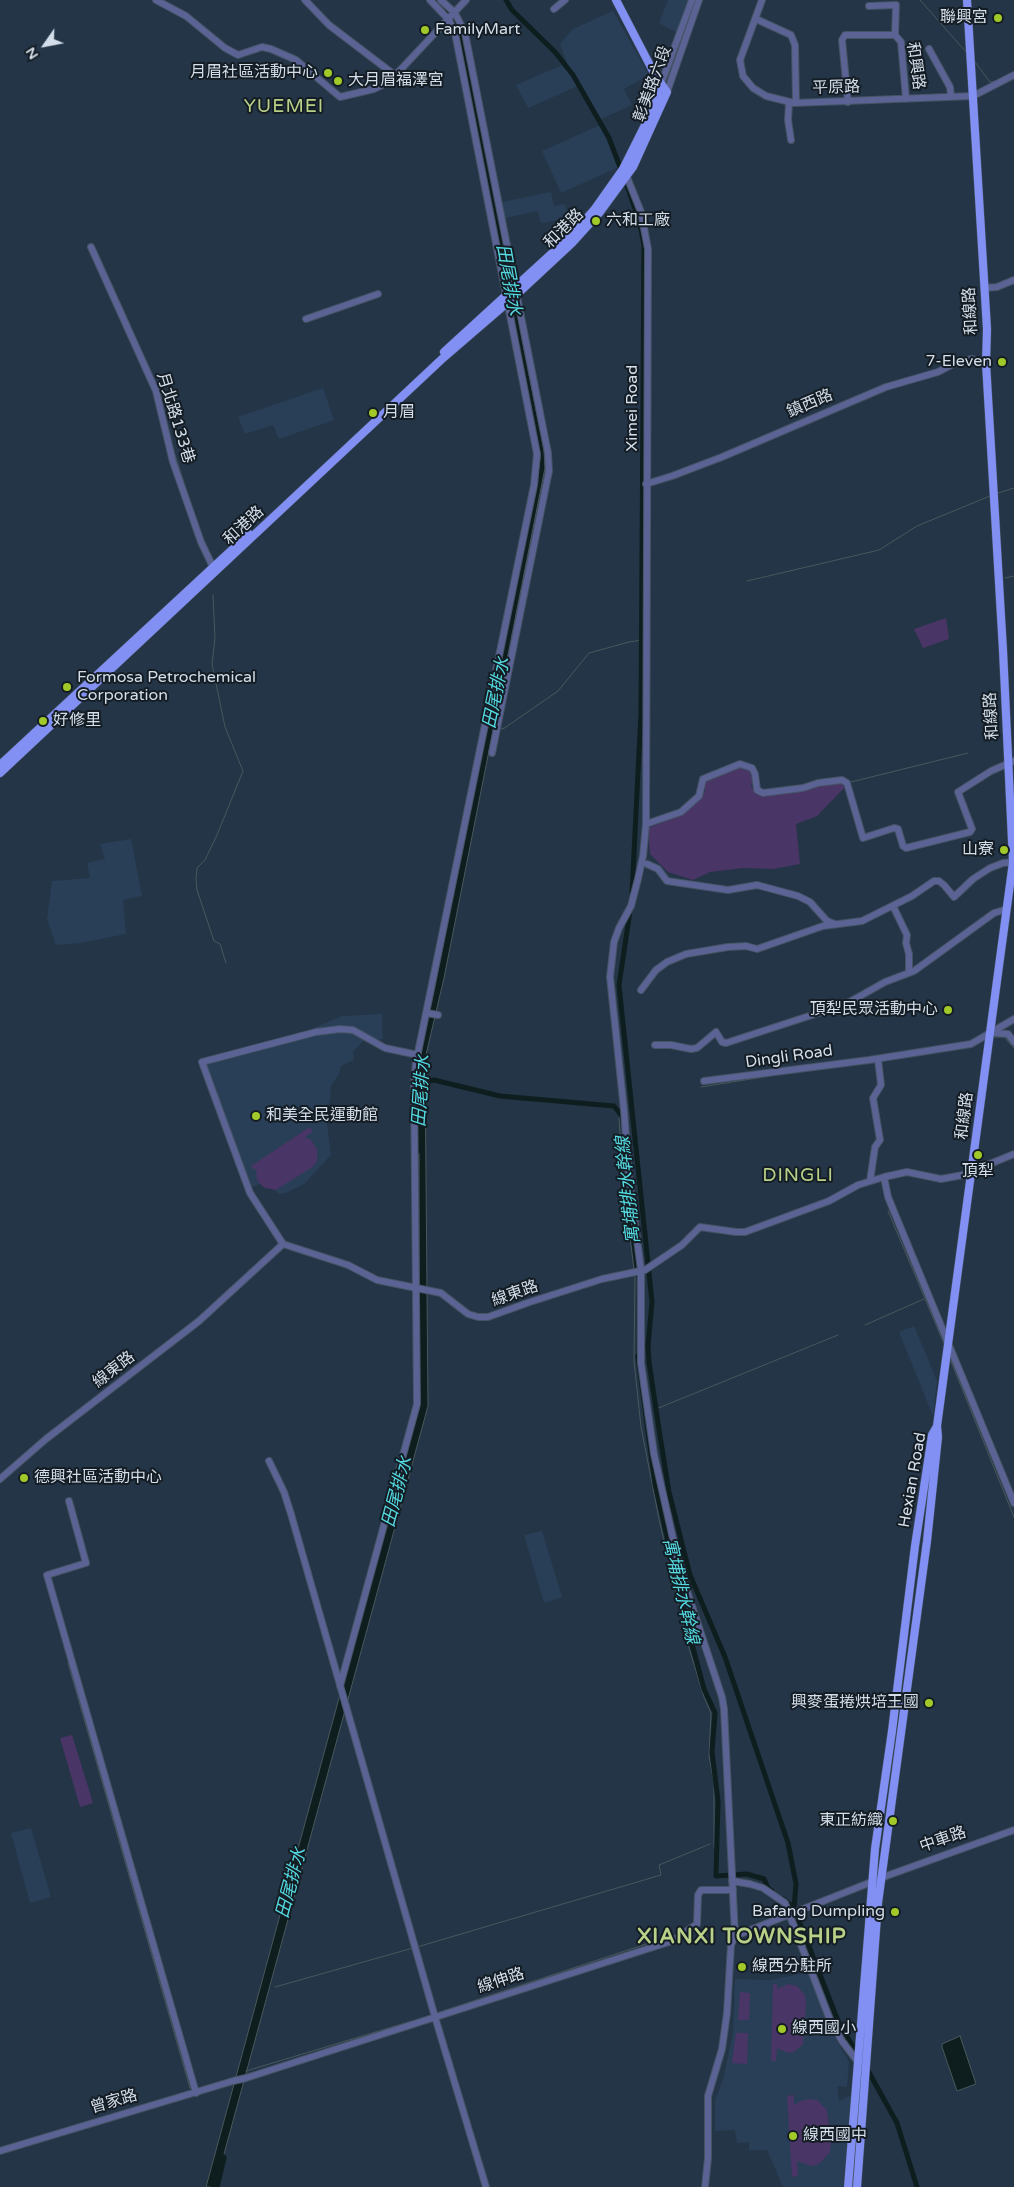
<!DOCTYPE html>
<html>
<head>
<meta charset="utf-8">
<style>
	body { margin:0 }
	#map { position:relative; width:1014px; height:2187px; overflow:hidden; background:#243547; font-family:"Varela Round",sans-serif }
	canvas { display:block }
	.north { position:absolute; left:20px; top:20px; width:50px; height:50px; -webkit-text-stroke:4px #141c24; paint-order:stroke; rotate:237deg; font-size:14px; font-weight:700; line-height:20px; text-align:center; color:#d3deea }
	.north::after { content:''; display:block; margin:auto; width:18px; height:22px; background:#d3deea; clip-path:polygon(50% 0,100% 100%,50% 72%,0 100%) }
</style>
</head>
<body>
<div id="map">
<canvas width="1014" height="2187"></canvas>
<div class="north">N</div>
</div>
<script>
const c = document.querySelector('canvas').getContext('2d');
c.lineJoin = 'round';
function fillPath(path, color) {
  c.fillStyle = color;
  c.fill(path, 'evenodd');
}
function poly(rows) {
  const path = new Path2D();
  for (const r of rows) {
    path.moveTo(r[0], r[1]);
    for (let i = 2; i < r.length; i += 2) path.lineTo(r[i], r[i + 1]);
  }
  return path;
}
function stroke(path, color, width, dash) {
  c.strokeStyle = color;
  c.lineWidth = width;
  c.lineCap = dash ? 'butt' : 'round';
  c.setLineDash(dash || []);
  c.stroke(path);
}
function write(font, color, halo, rows, align = 'center') {
  c.font = font + ' "Varela Round","Noto Sans TC",sans-serif';
  c.lineWidth = 4;
  c.setLineDash([]);
  c.textBaseline = 'middle';
  c.strokeStyle = halo;
  c.fillStyle = color;
  for (const [text, x, y, turn = 0] of rows) {
    c.save();
    c.translate(x, y);
    c.rotate((+turn || 0) * Math.PI / 180);
    c.textAlign = isNaN(turn) ? turn : align;
    if (halo) c.strokeText(text, 0, 0);
    c.fillText(text, 0, 0);
    c.restore();
  }
}
fillPath(poly([
	[668,0,691,0,678,33,659,23],
	[613,11,649,75,624,89,632,105,599,120,580,85,528,108,516,85,567,63,560,44,573,29],
	[600,125,619,167,561,193,542,151],
	[551,192,554,206,565,204,568,218,541,223,538,211,505,218,502,202],
	[323,388,334,420,279,439,273,425,245,434,238,417],
	[131,839,142,896,123,900,126,934,80,943,56,945,47,919,52,881,90,878,87,863,105,859,100,844],
	[382,1014,383,1039,363,1041,353,1052,354,1060,341,1066,339,1074,331,1086,330,1102,325,1108,331,1155,304,1184,286,1193,278,1194,269,1181,252,1187,206,1063,265,1049,342,1016],
	[914,1326,937,1381,933,1416,899,1332],
	[542,1531,562,1597,544,1603,524,1535],
	[31,1828,51,1897,30,1903,11,1833],
	[809,1972,828,2025,849,2062,847,2087,837,2086,839,2101,852,2095,843,2187,783,2187,767,2150,749,2150,749,2142,737,2143,735,2130,715,2131,715,2100,723,2080,733,2034,735,1979,771,1980]
]), '#293f57');
fillPath(poly([
	[946,618,949,639,923,648,914,629],
	[737,767,748,768,753,779,751,787,758,795,801,790,840,783,845,787,817,816,796,824,800,864,773,869,743,868,710,872,693,880,668,872,650,854,648,828,680,816,698,802,705,792,705,780],
	[310,1127,313,1131,305,1137,311,1140,317,1149,317,1161,314,1166,276,1190,265,1188,260,1184,257,1180,256,1169,253,1169,251,1166],
	[72,1735,93,1803,80,1807,60,1738],
	[773,1984,777,1984,777,1989,788,1984,797,1986,805,1995,806,2002,803,2044,794,2052,788,2053,777,2048,776,2061,771,2061],
	[740,1992,750,1993,749,2020,738,2020],
	[736,2033,748,2033,747,2064,732,2063],
	[794,2095,794,2105,801,2101,809,2099,817,2100,827,2110,831,2144,830,2152,819,2164,811,2166,797,2161,798,2176,792,2177,787,2096]
]), '#4a3567');
const water = poly([
	[516,308,544,450,545,468,444,978,425,1059,428,1406,215,2187,206,2187,419,1404,419,1063,537,482,540,458,511,312,516,308],
	[960,2036,976,2084,957,2091,942,2047,942,2044,960,2036]
]);
fillPath(water, '#0e1e1f');
stroke(water, '#49585c', 1);
stroke(poly([
	[920,0,967,53],
	[975,62,990,82,996,81],
	[95,248,131,327],
	[172,446,192,507],
	[998,493,1014,488],
	[1005,578,1014,576],
	[747,581,879,550,917,526,990,496],
	[213,595,215,638,212,664,225,727,243,771,217,835,205,860,197,868,196,879,197,890,214,941,220,944,226,963],
	[499,727,503,729,558,691,589,653,629,642,642,640],
	[851,782,968,753],
	[992,1037,1004,1037,1014,1048],
	[701,1087,770,1076],
	[619,1118,624,1192,634,1269],
	[888,1211,945,1346],
	[635,1275,634,1361,641,1427,659,1519,689,1648,704,1697,711,1713,709,1756,714,1783,714,1847],
	[865,1325,924,1299],
	[950,1359,1014,1517],
	[656,1409,838,1335],
	[68,1663,190,2088],
	[417,1947,661,1875,659,1865,710,1844],
	[275,1987,413,1948],
	[437,2013,652,1942],
	[246,2071,412,2021]
]), '#49585c', 1);
stroke(poly([
	[506,0,512,10,555,52,573,75,609,138,629,191,640,224,644,245,641,712,632,893],
	[630,911,619,985,652,1302,648,1345,649,1362,660,1436,669,1492,690,1575,725,1657,788,1843,796,1884,794,1908],
	[420,1083,434,1080,500,1096,614,1106,622,1116,623,1121],
	[626,1177,638,1275],
	[638,1356,655,1484,690,1637,704,1689,715,1713,712,1752,718,1801,716,1876,747,1874,764,1879,768,1888,772,1891],
	[783,1899,794,1908,840,2026,859,2055],
	[866,2067,897,2123,917,2187]
]), '#0e1e1f', 5);
stroke(poly([
	[445,14,456,24,462,48,516,320],
	[418,1149,419,1090],
	[215,2187,222,2158]
]), '#0e1e1f', 9);
const minor = poly([
	[156,0,186,16,225,48,238,55,262,47,271,49,296,60,340,97,374,89,389,82,466,0],
	[305,0,329,25,396,76],
	[441,0,455,13,465,33,548,453,549,471,492,753],
	[762,0,740,60,743,76,753,88,766,96,794,103,973,96,1014,75],
	[869,6,896,5,895,35],
	[554,9,565,0],
	[756,19,791,35,795,45,796,103],
	[929,49,950,87,951,97],
	[661,84,692,0],
	[667,92,699,0],
	[848,102,842,40,845,35,895,35,901,42,906,99],
	[789,103,788,120,791,140],
	[625,172,641,212,648,249,646,824,643,856,638,879,631,906,619,928,614,942,610,977,624,1110,629,1178,641,1270,641,1363,654,1454,680,1570,722,1697,724,1709,735,1936,731,1945,727,2013,722,2049,708,2096,708,2158,705,2187],
	[91,247,156,391,173,462,201,542,213,567,216,570],
	[984,288,997,287,1014,280],
	[306,319,378,294],
	[646,484,672,476,722,457,886,387,938,372,957,362,972,359,986,363],
	[646,824,681,812,699,796,703,779,740,764,752,768,755,774,757,790,763,793,803,788,818,783,842,780,847,783,849,790,863,838,894,828,898,829,903,846,906,848,970,832,972,829,958,792,991,771,1014,761],
	[647,864,658,869,667,881,728,890,757,885,798,896,810,902,827,921,835,924],
	[893,906,907,935,906,943,909,954,909,973],
	[641,990,656,970,667,962,686,954,728,947,746,946,757,949,823,926,862,921,912,896,934,881,939,881,944,885,954,897,973,879,990,868,1003,863,1014,862],
	[427,1013,438,1015],
	[994,1033,1008,1034,1014,1042],
	[655,1045,671,1045,691,1049,697,1048,716,1032,722,1042,726,1043,846,1004,885,982,914,971,994,913,1007,909],
	[704,1081,869,1060,971,1044,1014,1019],
	[884,1177,888,1197,1014,1503],
	[870,1181,875,1147,880,1140,873,1098,881,1085,878,1059],
	[283,1244,250,1193,202,1062,316,1032,340,1029,353,1030,385,1048,418,1055],
	[269,1461,284,1492,291,1514,435,2017,486,2187],
	[0,1479,46,1439,199,1321,283,1244,348,1265,377,1280,441,1293,468,1314,478,1317,488,1317,530,1302,602,1279,645,1270,682,1245,700,1227,736,1232,745,1232,829,1201,858,1185,884,1177,907,1172,941,1179,963,1175,1014,1154],
	[69,1501,86,1563,47,1575,196,2093],
	[340,1686,417,1404,414,1084,416,1062,534,485,537,454,455,33,449,20,430,0],
	[732,1881,750,1884,763,1888,785,1903,830,2020,842,2041,858,2062,860,2062],
	[735,1936,889,1875,1014,1830],
	[0,2151,233,2081,246,2078,672,1941,697,1924,698,1895,701,1890,733,1890]
]);
const major = poly([
	[444,352,573,234,594,210,623,169,647,121,661,84],
	[0,765,249,534],
	[0,773,442,359,514,297,572,243,600,212,633,167,667,92,655,75,616,0],
	[848,2187,875,1849,892,1731,915,1546,932,1435,936,1428],
	[857,2187,878,1903,927,1541,938,1437,937,1426,1013,862,1003,650,986,363,987,329,967,0]
]);
stroke(minor, '#445364', 8);
stroke(major, '#445364', 9);
stroke(minor, '#5b6394', 6);
stroke(major, '#828ff3', 8);
for (const [x, y, r, color] of [
	[998,18,5,"#a1c929"],
	[425,30,5,"#a1c929"],
	[328,73,5,"#a1c929"],
	[338,81,5,"#a1c929"],
	[596,221,5,"#a1c929"],
	[1002,362,5,"#a1c929"],
	[373,413,5,"#a1c929"],
	[67,687,5,"#a1c929"],
	[43,721,5,"#a1c929"],
	[1004,850,5,"#a1c929"],
	[948,1010,5,"#a1c929"],
	[256,1116,5,"#a1c929"],
	[978,1155,5,"#a1c929"],
	[24,1478,5,"#a1c929"],
	[929,1703,5,"#a1c929"],
	[893,1821,5,"#a1c929"],
	[895,1912,5,"#a1c929"],
	[742,1967,5,"#a1c929"],
	[782,2029,5,"#a1c929"],
	[793,2136,5,"#a1c929"]
]) {
  const dot = new Path2D();
  dot.arc(x, y, r, 0, 2 * Math.PI);
  c.fillStyle = color;
  c.fill(dot);
  stroke(dot, '#141c24', 2);
}
write('16px', '#d3deea', '#141c24', [
	["聯興宮",988,18,"right"],
	["FamilyMart",435,30],
	["月眉社區活動中心",318,73,"right"],
	["大月眉福澤宮",348,81],
	["六和工廠",606,221],
	["7-Eleven",992,362,"right"],
	["月眉",383,413],
	["Formosa Petrochemical",77,678],
	["Corporation",77,696],
	["好修里",53,721],
	["山寮",994,850,"right"],
	["頂犁民眾活動中心",938,1010,"right"],
	["和美全民運動館",266,1116],
	["頂犁",978,1172,"center"],
	["德興社區活動中心",34,1478],
	["興麥蛋捲烘培王國",919,1703,"right"],
	["東正紡織",883,1821,"right"],
	["Bafang Dumpling",885,1912,"right"],
	["線西分駐所",752,1967],
	["線西國小",792,2029],
	["線西國中",803,2136]
], 'left');
write('16px', '#d3deea', '#141c24', [
	["和興路",915,66,82],
	["彰美路六段",653,84,-70],
	["平原路",836,88,-2],
	["和港路",564,229,-45],
	["和線路",971,311,-93],
	["鎮西路",810,404,-23],
	["Ximei Road",633,408,-90],
	["月北路133巷",175,418,73],
	["和港路",244,526,-43],
	["和線路",992,716,-93],
	["Dingli Road",789,1057,-8],
	["和線路",965,1116,-83],
	["線東路",515,1294,-19],
	["線東路",114,1370,-38],
	["Hexian Road",913,1480,-80],
	["中車路",943,1840,-19],
	["線伸路",501,1981,-18],
	["曾家路",114,2102,-16]
]);
write('italic 18px', '#54d9e0', '#141c24', [
	["田尾排水",508,280,80],
	["田尾排水",497,693,-78],
	["田尾排水",422,1091,-86],
	["寓埔排水幹線",629,1190,-96],
	["田尾排水",398,1492,-75],
	["寓埔排水幹線",680,1591,77],
	["田尾排水",292,1883,-75]
]);
c.letterSpacing = '1px';
write('19px', '#b8d087', '#141c24', [
	["YUEMEI",284,107],
	["DINGLI",798,1176]
]);
c.letterSpacing = '0px';
c.letterSpacing = '1px';
write('bold 21px', '#b8d087', '#141c24', [
	["XIANXI TOWNSHIP",742,1937]
]);
c.letterSpacing = '0px';
</script>
</body>
</html>
